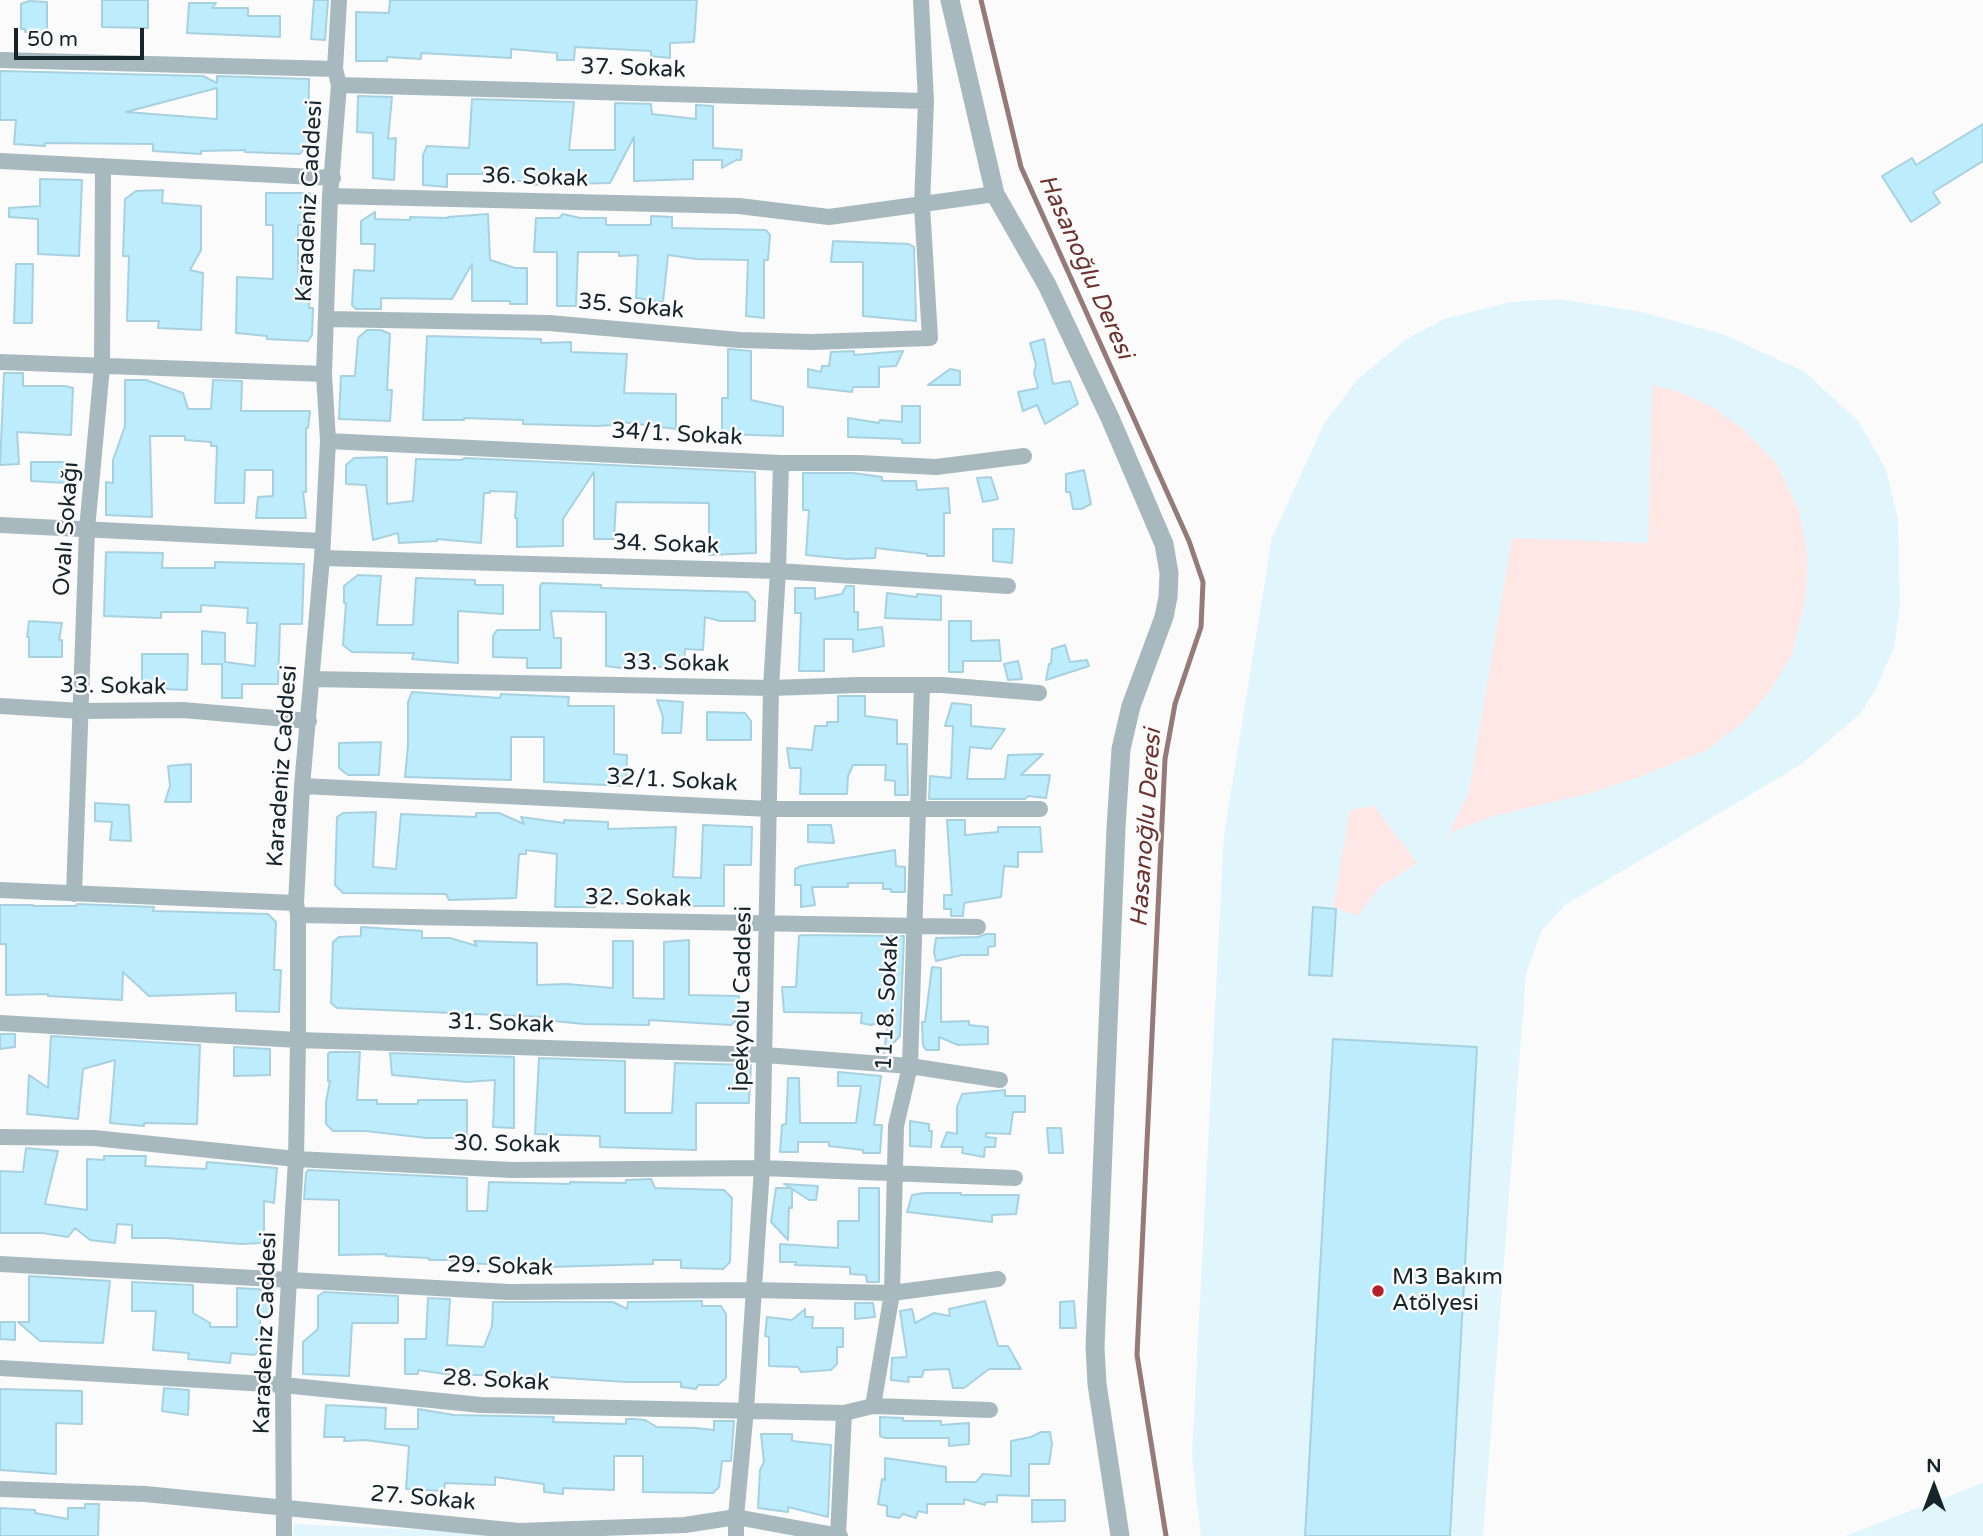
<!DOCTYPE html>
<html>
<head>
<meta charset="utf-8">
<style>
	body { margin:0 }
	#map { position:relative; width:1983px; height:1536px; overflow:hidden; background:#fbfbfb; font-family:"Varela Round",sans-serif }
	canvas { display:block }
	.north { position:absolute; left:1899px; top:1452px; width:70px; height:70px; -webkit-text-stroke:5px #fbfbfb; paint-order:stroke; rotate:0deg; font-size:19px; font-weight:700; line-height:28px; text-align:center; color:#16252b }
	.north::after { content:''; display:block; margin:auto; width:24px; height:32px; background:#16252b; clip-path:polygon(50% 0,100% 100%,50% 72%,0 100%) }
	.scale { position:absolute; left:14px; top:28px; width:130px; height:32px; box-sizing:border-box; border:4px solid #16252b; border-top:0; padding-left:9px; font-size:21px; line-height:24px; white-space:nowrap; color:#16252b; -webkit-text-stroke:5px #fbfbfb; paint-order:stroke }
</style>
</head>
<body>
<div id="map">
<canvas width="1983" height="1536"></canvas>
<div class="north">N</div>
<div class="scale">50 m</div>
</div>
<script>
const c = document.querySelector('canvas').getContext('2d');
c.lineJoin = 'round';
function fillPath(path, color) {
  c.fillStyle = color;
  c.fill(path, 'evenodd');
}
function poly(rows) {
  const path = new Path2D();
  for (const r of rows) {
    path.moveTo(r[0], r[1]);
    for (let i = 2; i < r.length; i += 2) path.lineTo(r[i], r[i + 1]);
  }
  return path;
}
function stroke(path, color, width, dash) {
  c.strokeStyle = color;
  c.lineWidth = width;
  c.lineCap = dash ? 'butt' : 'round';
  c.setLineDash(dash || []);
  c.stroke(path);
}
function write(font, color, halo, rows, align = 'center') {
  c.font = font + ' "Varela Round",sans-serif';
  c.lineWidth = 5;
  c.setLineDash([]);
  c.textBaseline = 'middle';
  c.strokeStyle = halo;
  c.fillStyle = color;
  for (const [text, x, y, turn = 0] of rows) {
    c.save();
    c.translate(x, y);
    c.rotate((+turn || 0) * Math.PI / 180);
    c.textAlign = isNaN(turn) ? turn : align;
    if (halo) c.strokeText(text, 0, 0);
    c.fillText(text, 0, 0);
    c.restore();
  }
}
fillPath(poly([
	[1559,299,1642,312,1725,335,1805,372,1858,421,1886,469,1898,520,1900,607,1894,647,1876,689,1859,715,1800,765,1565,905,1542,930,1526,973,1483,1536,1201,1536,1192,1455,1224,835,1272,538,1324,424,1357,380,1405,340,1444,319,1510,302],
	[1983,1483,1983,1536,1845,1536],
	[294,1524,553,1536,293,1536]
]), '#e1f5fd');
fillPath(poly([
	[1652,385,1680,392,1711,406,1742,428,1776,463,1799,510,1808,558,1805,602,1792,654,1771,690,1743,722,1707,750,1639,777,1587,794,1497,815,1453,831,1446,840,1469,791,1512,538,1648,543],
	[1374,806,1417,863,1380,887,1357,916,1333,907,1350,810]
]), '#ffe7e5');
stroke(poly([
	[981,0,1021,167,1189,541,1203,582,1201,627,1175,704,1165,759,1137,1355,1166,1536]
]), '#957a79', 5);
const building = poly([
	[102,0,148,0,148,28,102,27,102,0],
	[314,0,328,0,325,40,311,39,314,0],
	[390,0,697,0,694,42,670,43,670,58,651,56,651,51,575,47,574,60,557,60,557,53,511,49,511,58,421,53,421,59,387,57,387,61,356,61,356,12,389,13,390,0],
	[29,1,47,2,47,32,25,32,25,29,21,29,21,4,29,1],
	[189,3,216,3,212,8,248,8,248,16,280,16,280,37,187,33,189,3],
	[0,71,203,76,217,83,217,76,309,79,308,143,300,154,245,152,245,150,201,151,201,154,153,151,153,144,45,143,45,146,14,144,16,120,0,120,0,71],
	[217,88,217,119,126,112,217,88],
	[358,96,392,97,388,139,396,138,394,180,373,178,373,133,357,132,358,96],
	[472,99,574,102,569,150,615,150,615,103,651,104,652,114,696,119,696,105,713,106,713,148,742,150,741,160,736,160,722,168,722,160,693,160,693,179,634,181,634,137,610,183,529,185,529,181,502,181,502,174,447,174,447,187,423,185,423,155,427,146,469,148,472,99],
	[1983,124,1983,161,1933,192,1940,203,1911,222,1882,176,1912,158,1916,165,1983,124],
	[40,179,82,180,79,256,38,254,38,219,9,217,9,208,40,206,40,179],
	[163,190,162,203,201,206,201,250,190,270,203,273,201,330,158,328,159,321,127,321,129,256,123,256,125,199,136,191,163,190],
	[266,193,310,193,310,225,298,225,298,272,312,273,309,308,313,308,312,335,308,341,267,339,267,336,236,333,237,277,273,279,273,225,266,225,266,193],
	[375,212,375,219,410,220,410,217,448,218,448,217,488,214,490,260,515,268,527,268,527,304,510,304,510,301,472,301,472,264,452,299,381,298,381,309,356,309,352,305,354,270,374,271,375,244,361,244,361,221,375,212],
	[563,214,580,218,606,218,606,225,651,225,651,216,672,217,672,228,766,230,770,235,768,260,764,260,764,318,746,316,748,260,696,259,668,255,663,302,636,298,638,255,619,256,619,252,578,252,576,306,557,306,557,252,534,252,536,218,559,218,563,214],
	[833,241,909,244,914,247,916,321,863,316,863,262,831,262,833,241],
	[16,264,33,264,32,323,14,323,16,264],
	[367,330,381,330,390,334,387,390,392,390,390,421,339,419,341,376,355,376,358,338,367,330],
	[427,336,541,339,541,343,571,342,571,352,627,354,624,393,676,394,676,429,614,421,614,425,596,426,523,424,523,420,464,418,464,420,423,420,427,336],
	[1044,339,1053,384,1070,381,1078,404,1045,424,1037,405,1023,411,1018,392,1038,388,1034,373,1036,365,1030,343,1044,339],
	[728,349,751,351,751,400,783,407,783,436,722,434,722,398,728,398,728,349],
	[854,351,854,355,903,351,896,366,879,367,879,387,853,387,852,392,808,387,808,369,821,372,822,366,829,366,831,352,854,351],
	[950,369,960,371,960,385,928,385,950,369],
	[4,373,23,373,23,386,65,386,73,388,71,435,17,432,19,464,0,465,4,373],
	[125,380,146,380,183,393,188,409,211,409,213,380,242,381,241,411,310,411,308,428,306,428,306,492,303,492,306,518,256,518,258,497,273,496,273,470,245,470,244,503,215,503,217,446,211,446,211,442,185,440,185,436,150,436,152,517,106,515,106,482,113,483,113,460,125,426,125,380],
	[902,406,920,406,920,443,902,443,902,439,848,437,848,418,879,423,880,420,902,422,902,406],
	[387,457,387,504,413,501,416,459,461,460,465,458,755,472,756,553,709,555,709,503,616,502,614,539,594,539,594,472,563,519,563,546,517,547,517,518,515,518,517,492,490,491,490,493,484,493,481,543,437,539,437,541,399,543,398,533,373,540,366,485,346,484,346,465,354,458,387,457],
	[31,462,65,462,65,483,31,481,31,462],
	[1084,470,1091,504,1081,509,1073,509,1070,492,1066,492,1066,474,1084,470],
	[803,473,853,473,882,477,882,481,916,481,917,490,948,488,950,513,944,513,944,556,927,556,927,554,876,548,875,558,847,559,806,555,809,510,803,510,803,473],
	[991,477,998,499,983,502,977,478,991,477],
	[993,529,1014,529,1012,563,993,561,993,529],
	[106,552,163,553,162,568,215,568,215,562,304,564,302,624,280,624,278,684,242,684,242,698,222,698,222,664,202,664,202,631,225,633,225,662,255,666,257,623,247,623,248,608,201,605,201,612,161,612,161,618,104,616,106,552],
	[358,575,381,576,377,625,413,625,416,578,475,580,475,585,503,585,503,614,458,611,458,663,412,659,414,653,352,652,343,645,346,603,344,603,344,586,358,575],
	[542,583,601,585,601,588,747,592,755,601,755,621,720,621,705,617,703,650,685,649,684,666,621,668,606,666,606,612,551,611,554,638,561,638,561,668,527,668,527,658,493,657,493,636,497,630,540,630,540,586,542,583],
	[846,586,854,586,854,612,858,612,858,630,882,627,884,646,853,652,853,639,824,639,824,671,799,671,801,613,795,613,795,588,815,588,815,599,842,594,846,586],
	[887,593,917,597,917,594,941,596,941,620,885,618,887,593],
	[29,621,62,623,59,640,62,640,62,657,29,657,29,637,27,637,29,621],
	[949,621,971,621,971,641,999,640,1001,661,963,661,963,672,949,672,949,621],
	[1065,645,1070,662,1087,660,1089,666,1046,680,1049,664,1051,664,1052,649,1065,645],
	[142,654,188,654,187,690,142,688,142,654],
	[1018,661,1022,679,1008,680,1004,664,1018,661],
	[412,692,500,698,501,694,546,696,569,697,568,706,614,706,614,754,627,755,626,786,544,782,544,737,511,737,511,780,405,777,408,746,408,702,412,692],
	[838,696,865,696,865,716,897,720,897,744,907,744,908,795,895,795,895,781,885,780,886,765,853,765,848,776,847,794,800,794,801,768,790,768,787,748,812,750,815,726,827,726,827,722,838,722,838,696],
	[657,700,683,702,681,733,662,733,663,717,657,700],
	[952,703,971,705,971,726,1005,729,991,749,970,747,967,779,1005,779,1008,755,1043,754,1021,775,1050,775,1046,798,1028,796,1025,799,929,799,930,776,951,778,953,726,945,726,952,703],
	[707,712,745,713,751,721,751,740,707,740,707,712],
	[381,742,379,775,348,775,339,768,339,743,381,742],
	[191,764,191,802,165,802,170,786,168,766,191,764],
	[95,803,129,805,131,841,110,840,112,822,95,821,95,803],
	[376,812,373,867,396,869,401,814,476,817,476,813,499,813,524,824,521,817,564,823,564,820,608,822,608,829,676,827,673,877,701,878,703,825,752,827,751,865,724,865,724,906,677,906,677,898,650,905,595,902,595,907,555,907,557,854,526,850,526,854,519,854,516,898,449,900,446,894,343,893,335,885,337,817,343,813,376,812],
	[947,820,965,820,965,835,998,832,998,827,1040,827,1042,852,1018,852,1018,867,1004,866,1001,897,964,903,963,916,951,916,951,909,944,909,944,895,952,895,947,820],
	[808,825,831,825,834,843,808,842,808,825],
	[895,850,896,866,905,867,905,892,891,892,891,889,883,889,883,883,848,883,848,887,812,887,815,905,801,907,801,885,795,885,795,869,801,866,895,850],
	[77,904,154,907,153,911,268,914,276,922,274,970,281,970,279,1012,236,1011,236,993,149,996,123,972,122,1000,48,996,48,994,6,995,6,944,0,944,0,905,33,905,33,906,76,906,77,904],
	[1313,907,1336,909,1332,976,1309,975,1313,907],
	[361,927,422,931,422,938,450,938,477,946,474,941,537,943,537,985,567,984,613,988,613,941,633,941,633,998,664,999,664,942,689,940,689,995,739,996,739,1018,731,1025,649,1020,649,1025,584,1024,544,1020,544,1017,337,1008,331,1003,333,942,339,937,361,936,361,927],
	[986,934,995,934,995,946,988,947,988,955,962,955,936,961,934,952,936,938,978,937,986,934],
	[803,935,904,936,900,1036,884,1053,888,1019,871,1025,861,1023,862,1013,784,1012,782,987,796,987,799,936,803,935],
	[932,967,941,968,941,1022,969,1021,969,1025,988,1027,988,1044,958,1045,939,1037,939,1050,926,1050,923,1045,922,1022,925,1022,932,967],
	[0,1034,15,1034,15,1047,0,1049,0,1034],
	[51,1036,200,1045,197,1124,144,1123,144,1126,110,1123,115,1060,83,1069,78,1119,27,1114,29,1075,48,1088,51,1036],
	[1333,1039,1477,1047,1450,1536,1305,1536,1333,1039],
	[234,1047,270,1049,270,1075,234,1076,234,1047],
	[330,1052,360,1052,357,1100,377,1100,377,1104,418,1104,418,1100,467,1100,467,1138,427,1138,365,1131,333,1131,326,1124,326,1102,330,1081,328,1081,328,1054,330,1052],
	[390,1053,514,1057,514,1128,493,1127,495,1080,467,1082,392,1075,390,1053],
	[539,1058,625,1061,625,1113,672,1113,675,1063,751,1065,749,1103,696,1103,696,1150,600,1147,600,1136,535,1134,539,1058],
	[838,1072,881,1076,874,1125,882,1125,880,1153,863,1153,863,1150,829,1146,829,1142,798,1142,798,1152,780,1152,782,1125,786,1124,788,1078,799,1078,800,1123,856,1123,861,1086,838,1086,838,1072],
	[1005,1090,1005,1096,1025,1096,1025,1112,1013,1112,1010,1134,986,1133,986,1137,996,1138,995,1147,985,1147,984,1157,962,1153,963,1147,941,1147,947,1132,957,1134,957,1107,962,1094,1005,1090],
	[910,1121,929,1124,929,1131,932,1131,931,1147,910,1146,910,1121],
	[1047,1128,1061,1128,1063,1153,1049,1153,1047,1128],
	[26,1148,58,1151,45,1204,87,1210,87,1159,104,1160,104,1156,146,1156,145,1166,206,1169,207,1162,277,1168,274,1203,264,1201,264,1240,260,1243,241,1244,167,1238,132,1238,132,1225,117,1224,115,1243,90,1240,75,1228,68,1237,42,1233,0,1233,0,1171,23,1172,26,1148],
	[308,1170,467,1178,467,1211,487,1211,489,1182,570,1184,570,1182,626,1183,626,1180,651,1179,655,1188,724,1190,732,1198,730,1262,723,1269,681,1268,681,1260,653,1260,653,1264,548,1267,465,1263,448,1260,429,1260,429,1258,386,1256,386,1254,339,1255,339,1200,304,1199,306,1173,308,1170],
	[784,1184,818,1186,816,1200,809,1200,792,1189,792,1208,789,1207,788,1240,771,1222,776,1188,791,1188,784,1184],
	[859,1188,879,1188,879,1282,867,1282,866,1275,850,1274,850,1267,795,1265,796,1262,780,1262,780,1244,838,1248,838,1221,859,1221,859,1188],
	[924,1193,961,1193,961,1195,1019,1195,1016,1214,992,1215,992,1222,907,1212,912,1195,924,1193],
	[29,1276,110,1281,103,1343,40,1341,18,1322,29,1322,29,1276],
	[132,1282,193,1285,193,1313,210,1323,210,1327,237,1327,237,1288,273,1290,272,1316,260,1316,260,1350,254,1355,231,1353,230,1363,188,1359,189,1353,153,1350,156,1311,132,1311,132,1282],
	[324,1292,398,1296,398,1323,352,1323,349,1376,303,1374,303,1342,318,1329,318,1296,324,1292],
	[428,1298,450,1299,447,1345,484,1347,492,1326,493,1302,613,1302,627,1309,628,1302,702,1301,702,1306,721,1306,726,1314,726,1378,718,1385,698,1385,696,1389,681,1387,681,1382,626,1382,519,1375,474,1375,453,1370,452,1375,418,1370,418,1374,405,1374,405,1339,426,1339,428,1298],
	[985,1301,998,1346,1008,1346,1021,1369,989,1369,964,1388,953,1388,949,1369,924,1370,922,1377,908,1377,909,1382,891,1380,892,1358,907,1357,900,1311,912,1309,915,1323,934,1313,950,1316,949,1309,985,1301],
	[1074,1301,1076,1328,1060,1328,1060,1302,1074,1301],
	[855,1303,873,1303,875,1317,855,1319,855,1303],
	[805,1309,805,1317,813,1317,812,1328,843,1328,843,1347,837,1347,837,1364,831,1370,801,1372,798,1367,769,1366,769,1337,765,1336,767,1317,792,1320,805,1309],
	[0,1322,15,1322,15,1340,0,1339,0,1322],
	[164,1388,189,1390,188,1415,162,1411,164,1388],
	[0,1389,82,1391,82,1424,56,1423,56,1474,0,1470,0,1389],
	[326,1405,386,1408,385,1429,418,1429,418,1409,454,1415,554,1417,553,1422,626,1424,626,1419,633,1419,645,1420,657,1427,696,1428,714,1430,714,1421,734,1421,731,1461,722,1461,719,1487,713,1493,643,1492,643,1456,614,1456,614,1490,563,1488,563,1494,544,1492,544,1484,495,1477,495,1485,445,1483,444,1491,406,1489,409,1446,366,1440,344,1441,345,1437,324,1437,326,1405],
	[880,1417,903,1418,903,1421,941,1421,941,1425,969,1423,969,1444,949,1446,949,1438,885,1438,880,1436,880,1417],
	[1041,1432,1050,1432,1052,1444,1049,1464,1029,1464,1029,1496,997,1495,997,1502,986,1502,985,1505,964,1499,964,1504,927,1504,927,1513,918,1511,916,1518,903,1514,899,1518,887,1516,887,1506,878,1504,882,1479,885,1480,885,1458,946,1467,946,1482,976,1482,983,1474,1011,1476,1011,1441,1031,1437,1041,1432],
	[761,1434,792,1434,792,1441,831,1445,828,1517,788,1507,788,1512,758,1508,760,1470,764,1462,761,1434],
	[1032,1500,1065,1500,1065,1521,1032,1522,1032,1500],
	[85,1504,99,1504,98,1536,0,1536,0,1508,35,1510,35,1513,68,1519,68,1508,85,1508,85,1504]
]);
fillPath(building, '#bdecfd');
stroke(building, '#a8d1df', 2);
stroke(poly([
	[0,60,335,69],
	[339,85,926,101],
	[0,161,333,178],
	[330,196,739,206,829,217,995,194],
	[327,319,549,323,740,340,812,342,930,338,922,206,926,101,921,0],
	[0,362,324,374],
	[328,441,781,463,859,463,936,467,1024,456],
	[0,525,322,541],
	[322,558,778,571,1008,586],
	[312,679,771,688,858,685,942,685,1039,693],
	[0,706,81,711,183,710,309,721],
	[302,786,769,809,1040,809],
	[0,890,296,903],
	[74,894,87,529,102,367,103,166],
	[298,915,978,927],
	[0,1023,298,1040,765,1055,910,1066,1000,1080],
	[0,1137,94,1138,296,1159,512,1170,762,1168,1015,1178],
	[0,1264,509,1292,753,1290,892,1293,998,1279],
	[0,1368,283,1385,481,1405,844,1413,873,1406,990,1410],
	[873,1406,892,1293,896,1126,910,1066,922,685],
	[0,1489,145,1494,519,1531,685,1525,736,1517,840,1536],
	[284,1536,283,1385,296,1159,298,1040,298,915,296,903,302,786,322,558,328,441,324,374,330,196,339,85,335,69,339,0],
	[736,1536,736,1517,746,1409,762,1168,771,688,778,571,781,463],
	[838,1536,844,1413]
]), '#a7b9bf', 16);
stroke(poly([
	[950,0,995,194,1047,285,1110,418,1164,544,1169,573,1168,597,1164,617,1131,706,1121,749,1116,828,1095,1347,1097,1384,1120,1536]
]), '#a7b9bf', 19);
for (const [x, y, r, color] of [
	[1378,1291,7,"#b22129"]
]) {
  const dot = new Path2D();
  dot.arc(x, y, r, 0, 2 * Math.PI);
  c.fillStyle = color;
  c.fill(dot);
  stroke(dot, '#fbfbfb', 2.5);
}
write('23px', '#16252b', '#fbfbfb', [
	["37. Sokak",633,69,2],
	["36. Sokak",535,178,2],
	["Karadeniz Caddesi",310,201,-87],
	["35. Sokak",631,307,5],
	["34/1. Sokak",677,435,3],
	["Ovalı Sokağı",67,529,-86],
	["34. Sokak",666,545,2],
	["33. Sokak",676,664,1],
	["33. Sokak",113,687,1],
	["Karadeniz Caddesi",283,766,-86],
	["32/1. Sokak",672,781,3],
	["32. Sokak",638,899,1],
	["İpekyolu Caddesi",743,999,-89],
	["1118. Sokak",888,1003,-87],
	["31. Sokak",501,1024,2],
	["30. Sokak",507,1145,1],
	["29. Sokak",500,1267,2],
	["Karadeniz Caddesi",266,1333,-88],
	["28. Sokak",496,1381,3],
	["27. Sokak",423,1499,5]
]);
write('23px', '#16252b', '#fbfbfb', [
	["M3 Bakım",1392,1278],
	["Atölyesi",1392,1304]
], 'left');
write('italic 24px', '#6c322f', '#fbfbfb', [
	["Hasanoğlu Deresi",1085,267,66],
	["Hasanoğlu Deresi",1147,828,-86]
]);
</script>
</body>
</html>
